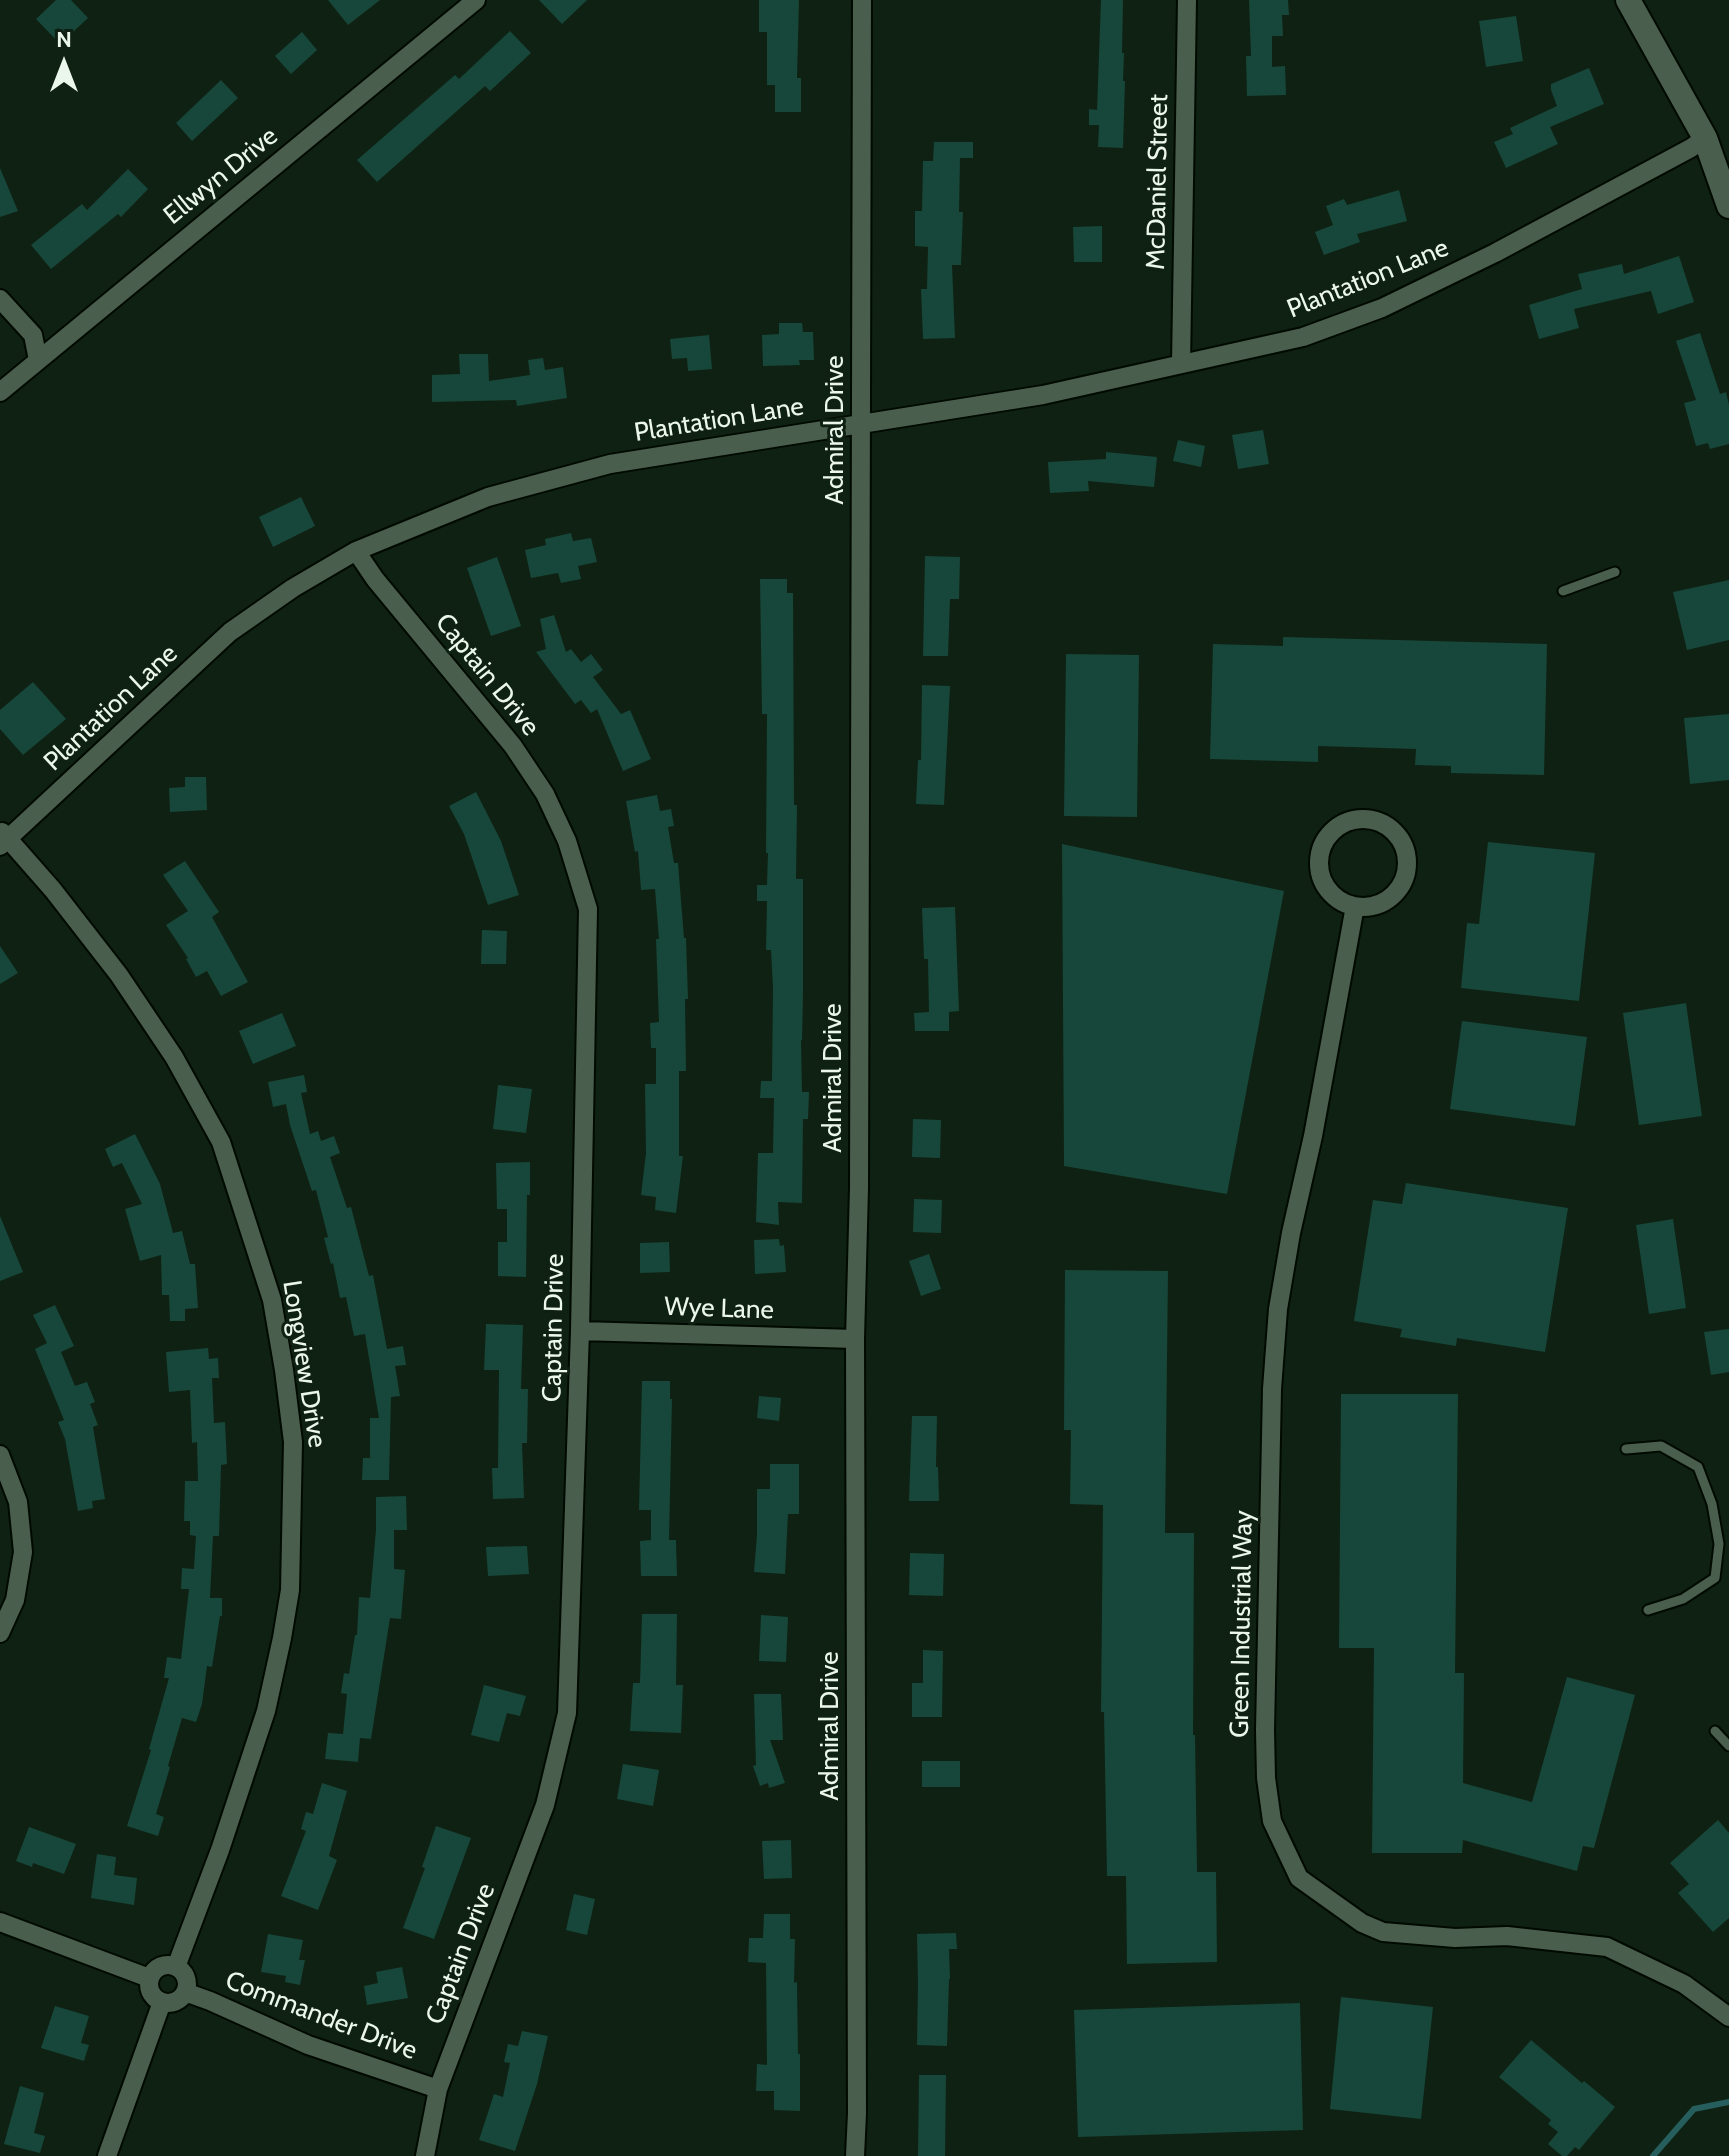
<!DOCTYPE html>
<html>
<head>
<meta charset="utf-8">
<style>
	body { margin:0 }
	#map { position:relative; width:1729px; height:2156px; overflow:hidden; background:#0f2112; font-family:Cabin,sans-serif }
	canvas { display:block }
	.north { position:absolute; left:24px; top:24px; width:80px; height:80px; -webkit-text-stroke:6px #0f2112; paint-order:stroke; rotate:0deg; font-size:22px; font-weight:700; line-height:32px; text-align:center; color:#ebf7ec }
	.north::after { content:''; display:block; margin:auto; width:28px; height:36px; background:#ebf7ec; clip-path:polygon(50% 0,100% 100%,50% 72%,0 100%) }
</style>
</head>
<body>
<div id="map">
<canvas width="1729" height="2156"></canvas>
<div class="north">N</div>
</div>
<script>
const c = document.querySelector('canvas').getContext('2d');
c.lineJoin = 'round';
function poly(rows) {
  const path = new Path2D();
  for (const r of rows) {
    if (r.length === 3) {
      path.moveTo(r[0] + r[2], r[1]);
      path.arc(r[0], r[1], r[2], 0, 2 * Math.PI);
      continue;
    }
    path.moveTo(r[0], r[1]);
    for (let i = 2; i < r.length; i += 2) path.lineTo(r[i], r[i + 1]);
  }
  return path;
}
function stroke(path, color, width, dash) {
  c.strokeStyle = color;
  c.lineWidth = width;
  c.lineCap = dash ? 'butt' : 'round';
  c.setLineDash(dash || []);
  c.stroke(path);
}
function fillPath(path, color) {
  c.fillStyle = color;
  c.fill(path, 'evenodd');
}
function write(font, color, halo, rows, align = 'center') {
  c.font = font + ' Cabin,sans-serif';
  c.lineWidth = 6;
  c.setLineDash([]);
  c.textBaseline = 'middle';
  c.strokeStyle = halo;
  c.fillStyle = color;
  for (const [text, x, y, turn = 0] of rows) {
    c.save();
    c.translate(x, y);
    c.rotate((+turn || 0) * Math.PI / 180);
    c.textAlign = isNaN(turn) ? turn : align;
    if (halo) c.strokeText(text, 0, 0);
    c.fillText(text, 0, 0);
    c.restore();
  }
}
stroke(poly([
	[1653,2156,1694,2109,1729,2102]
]), '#265d5d', 6);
fillPath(poly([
	[56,0,71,0,88,18,60,44,36,19],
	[328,0,380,0,348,25],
	[539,0,587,0,562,24],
	[759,0,799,0,797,78,801,78,801,112,775,112,775,85,767,85,767,32,759,32],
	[1101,0,1123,0,1122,53,1124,53,1123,81,1125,81,1123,148,1098,147,1099,125,1089,125,1089,109,1097,110],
	[1249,0,1288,0,1289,15,1282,15,1283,36,1272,36,1272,67,1285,66,1286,95,1247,96,1246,56,1251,56],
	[1516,16,1523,61,1486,67,1479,21],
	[510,31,531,53,490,91,485,86,377,182,357,160,455,75,459,79],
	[302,32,317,50,291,74,275,56],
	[1589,68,1604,104,1550,127,1558,144,1506,168,1494,142,1513,134,1510,128,1557,106,1551,90,1551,84],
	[221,80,238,98,192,141,176,123],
	[934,142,973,142,973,158,960,158,959,212,963,212,961,265,952,265,955,338,923,339,921,289,927,289,928,247,915,246,915,211,922,211,923,161,933,161],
	[0,168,18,211,0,217],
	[128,169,148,189,121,217,118,214,51,269,31,245,82,204,87,210],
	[1399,190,1407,221,1357,234,1360,242,1324,255,1315,232,1333,225,1326,206,1344,199,1347,205],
	[1102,226,1102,262,1074,262,1073,227],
	[1679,256,1694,302,1658,314,1651,291,1574,309,1579,328,1539,339,1529,305,1582,289,1578,274,1622,264,1624,274],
	[779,323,802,323,803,332,813,332,814,360,799,360,800,365,763,366,762,335,779,334],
	[1700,333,1720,394,1726,392,1729,405,1729,444,1710,449,1708,443,1696,446,1684,403,1696,400,1676,341],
	[709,335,712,369,688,371,687,358,672,359,670,339],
	[459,354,488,354,489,381,530,375,528,360,543,358,545,370,563,367,567,398,517,406,516,400,432,402,432,375,460,374],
	[1263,430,1269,464,1238,469,1232,435],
	[1178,440,1205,446,1201,467,1173,461],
	[1106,452,1157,457,1154,487,1088,481,1089,491,1050,493,1048,462,1106,459],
	[301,497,315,526,273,547,259,517],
	[571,533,573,541,591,538,597,562,578,566,581,579,561,583,558,573,531,578,525,550,546,545,545,539],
	[925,556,960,557,959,599,950,599,948,656,923,656],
	[497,557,521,626,491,636,467,568],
	[760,579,787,579,787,593,793,593,794,805,797,805,796,879,803,879,803,991,802,1040,801,1040,802,1092,809,1092,808,1119,803,1119,802,1203,778,1202,779,1225,756,1222,758,1153,773,1153,774,1098,760,1098,761,1081,772,1081,773,988,771,950,766,950,767,901,757,901,757,885,767,885,768,853,766,853,767,714,762,714],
	[1729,580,1729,640,1687,650,1673,592],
	[554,615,566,652,571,649,581,662,591,654,603,670,593,677,621,714,630,710,651,759,623,771,597,709,591,713,581,700,575,704,536,652,546,649,540,619],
	[1283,637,1547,644,1544,775,1451,773,1451,766,1415,765,1416,749,1318,746,1318,762,1210,759,1213,644,1283,646],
	[1066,654,1139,655,1137,817,1064,816],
	[33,682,66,719,23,755,0,729,0,710],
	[922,685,950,686,944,805,916,804,918,760,921,760],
	[1729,714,1729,780,1690,784,1684,718],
	[185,777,206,777,207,810,170,812,169,788,185,787],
	[476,792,501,841,519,895,488,905,464,834,449,806],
	[657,795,660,811,671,809,674,826,668,827,674,863,678,863,684,938,686,938,688,999,685,999,686,1071,679,1071,679,1156,683,1156,676,1213,655,1210,656,1197,641,1195,646,1153,645,1084,656,1084,656,1048,651,1048,650,1023,659,1022,656,939,659,939,655,889,641,890,638,851,635,852,626,801],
	[1488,842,1595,853,1579,1001,1461,988,1467,923,1479,924],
	[1062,844,1284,891,1227,1194,1064,1166],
	[185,861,219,912,212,917,248,982,221,996,207,971,196,977,186,959,188,958,166,925,188,911,163,875],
	[955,907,959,1011,949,1012,949,1031,915,1031,914,1013,929,1012,928,959,924,959,922,908],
	[482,930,507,931,506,964,481,964],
	[0,946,18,973,0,984],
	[1686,1003,1702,1116,1639,1125,1623,1013],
	[282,1013,296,1046,253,1064,239,1031],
	[1462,1021,1587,1037,1575,1126,1450,1109],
	[304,1075,307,1092,301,1093,310,1134,318,1131,321,1141,334,1136,340,1153,330,1157,347,1208,351,1207,369,1276,373,1275,387,1349,403,1346,406,1365,395,1366,400,1396,391,1397,389,1480,362,1480,363,1458,370,1458,370,1418,379,1418,365,1334,354,1336,346,1297,340,1298,333,1263,331,1264,324,1238,328,1237,316,1190,312,1191,290,1125,286,1104,273,1107,268,1082],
	[498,1085,532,1089,526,1133,493,1129],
	[913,1119,941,1120,940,1158,912,1157],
	[135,1134,160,1184,173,1233,182,1231,190,1264,195,1264,198,1308,185,1309,185,1321,170,1321,169,1295,162,1295,161,1255,140,1261,125,1209,142,1204,122,1163,113,1167,105,1149],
	[530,1162,530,1195,527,1195,526,1277,498,1276,498,1242,507,1242,507,1209,497,1209,496,1163],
	[1406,1183,1568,1208,1545,1352,1457,1338,1456,1346,1400,1337,1402,1329,1354,1321,1373,1200,1402,1204],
	[914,1199,942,1200,941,1233,913,1232],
	[0,1216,23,1272,0,1281],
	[1673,1219,1686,1308,1649,1314,1636,1225],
	[779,1239,780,1246,784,1245,786,1272,755,1274,754,1240],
	[669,1242,670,1272,640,1273,640,1243],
	[929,1254,941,1289,921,1296,909,1261],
	[1065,1270,1168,1271,1165,1533,1194,1533,1193,1735,1195,1735,1197,1872,1216,1872,1217,1962,1127,1964,1126,1876,1107,1876,1104,1712,1101,1712,1103,1505,1070,1504,1071,1430,1064,1430],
	[55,1305,74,1346,61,1352,75,1386,87,1382,95,1402,90,1404,98,1425,93,1427,105,1499,92,1501,93,1508,78,1511,65,1439,58,1422,64,1420,35,1349,47,1343,33,1315],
	[486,1324,523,1325,521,1389,528,1389,527,1443,522,1443,524,1498,493,1499,492,1468,498,1468,499,1370,484,1370],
	[1729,1329,1729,1372,1711,1375,1704,1332],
	[208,1348,209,1359,218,1358,219,1378,212,1378,214,1423,225,1422,227,1464,221,1465,219,1536,213,1536,210,1598,222,1598,222,1616,220,1616,212,1667,207,1666,202,1704,196,1722,182,1718,168,1766,170,1767,156,1814,164,1817,158,1836,127,1826,151,1750,149,1749,169,1678,164,1678,167,1657,181,1659,189,1589,181,1589,182,1568,194,1569,196,1536,190,1535,190,1521,184,1521,185,1481,198,1481,197,1442,192,1443,190,1390,169,1392,166,1352],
	[642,1381,670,1381,670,1399,672,1399,669,1540,676,1540,677,1576,641,1576,640,1541,651,1540,651,1510,639,1510],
	[1341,1394,1458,1394,1455,1673,1464,1673,1463,1783,1532,1802,1567,1677,1635,1695,1594,1848,1583,1846,1577,1871,1463,1840,1462,1853,1372,1853,1374,1648,1339,1648],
	[759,1396,781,1398,779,1421,757,1418],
	[912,1416,937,1416,936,1467,938,1467,939,1501,909,1501],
	[770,1464,799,1464,799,1514,788,1514,785,1574,754,1572,757,1535,757,1489,770,1489],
	[406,1496,407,1530,394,1530,394,1569,405,1570,401,1619,390,1618,371,1739,360,1738,358,1762,325,1759,328,1733,343,1734,347,1694,341,1693,344,1673,349,1674,355,1635,357,1635,359,1597,370,1598,376,1530,376,1497],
	[527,1546,529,1574,488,1576,486,1547],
	[910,1553,944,1554,943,1596,909,1595],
	[642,1614,677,1614,676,1685,683,1685,681,1733,630,1731,633,1683,640,1683],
	[761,1615,788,1617,786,1662,759,1661],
	[923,1650,943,1651,942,1717,912,1717,912,1683,923,1683],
	[484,1685,526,1696,520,1716,507,1713,499,1742,471,1735],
	[754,1694,781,1694,783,1740,770,1740,785,1783,769,1788,768,1783,760,1786,753,1766,756,1765],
	[922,1761,960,1761,960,1787,922,1787],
	[623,1764,659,1770,653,1806,617,1799],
	[322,1783,347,1791,329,1856,337,1860,318,1910,281,1896,306,1831,301,1829,306,1812,313,1814],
	[1718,1820,1729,1833,1729,1918,1713,1932,1678,1893,1689,1884,1670,1863],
	[436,1826,471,1838,434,1939,403,1928,425,1868,422,1867],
	[29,1827,76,1844,64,1874,33,1863,32,1867,16,1861],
	[791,1840,792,1878,764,1879,762,1841],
	[97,1854,116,1857,114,1875,137,1878,134,1905,91,1898],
	[574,1894,595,1899,587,1935,566,1930],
	[764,1914,790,1914,790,1939,795,1939,794,1983,797,1982,798,2054,800,2054,800,2111,774,2110,774,2091,756,2091,757,2064,767,2065,766,1963,748,1962,749,1938,763,1938],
	[956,1933,957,1949,949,1949,950,1979,949,1979,947,2046,917,2045,918,1983,917,1934],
	[268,1934,303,1940,299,1960,305,1960,300,1985,285,1982,286,1976,261,1972],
	[402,1967,408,1998,367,2005,364,1986,378,1983,376,1972],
	[1341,1997,1433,2007,1421,2119,1330,2109],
	[1300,2003,1303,2130,1078,2137,1074,2010],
	[55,2006,89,2016,81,2043,89,2045,84,2061,41,2048],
	[522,2031,548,2036,537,2084,515,2151,479,2140,494,2094,503,2097,510,2063,504,2062,508,2044,518,2046],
	[1531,2040,1582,2083,1584,2081,1615,2107,1579,2150,1575,2147,1567,2156,1562,2156,1548,2144,1558,2132,1548,2124,1551,2120,1499,2077],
	[919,2075,946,2075,945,2156,918,2156],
	[20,2086,44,2093,34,2133,45,2136,40,2153,4,2144]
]), '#17473a');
const service = poly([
	[1563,591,1615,572],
	[1626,1449,1661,1446,1698,1467,1712,1504,1719,1544,1715,1578,1683,1599,1648,1610],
	[1715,1731,1729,1746]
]);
const minor = poly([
	[0,299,33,335,38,360],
	[1181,364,1187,0],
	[0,392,476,0],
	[356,551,375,579,513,746,545,794,567,841,588,909,580,1331,567,1713,545,1805,438,2089,425,2156],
	[1363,863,44],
	[2,832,53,890,119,975,174,1057,221,1142,272,1300,284,1370,293,1442,290,1590,282,1638,266,1711,220,1850,176,1967],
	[0,846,230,632,293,588,356,551,488,497,610,464,1043,395,1303,337,1382,308,1495,253,1691,148,1705,138],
	[1355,906,1313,1136,1291,1233,1278,1309,1272,1389,1265,1730,1266,1778,1272,1821,1299,1878,1362,1923,1383,1932,1455,1938,1507,1936,1607,1947,1684,1984,1729,2017],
	[580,1331,855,1339],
	[0,1455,18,1502,23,1552,15,1600,0,1633],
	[0,1922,149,1978],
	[168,1984,19],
	[185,1992,210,2001,308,2045,438,2089],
	[107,2156,162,2002],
	[855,2156,857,2113,855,1339,859,1188,862,0]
]);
const tertiary = poly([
	[1628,0,1705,138,1729,206]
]);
stroke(service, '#000a01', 13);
stroke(minor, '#000a01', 22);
stroke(tertiary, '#000a01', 28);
stroke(service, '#4a5e4d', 9);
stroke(minor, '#4a5e4d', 18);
stroke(tertiary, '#4a5e4d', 24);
write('26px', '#ebf7ec', '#0f2112', [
	["Ellwyn Drive",221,176,-39],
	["McDaniel Street",1158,182,-89],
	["Plantation Lane",1368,279,-22],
	["Plantation Lane",719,420,-9],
	["Admiral Drive",835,430,-90],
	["Captain Drive",487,675,51],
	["Plantation Lane",111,708,-43],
	["Admiral Drive",833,1078,-90],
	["Wye Lane",719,1309,2],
	["Captain Drive",554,1328,-89],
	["Longview Drive",304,1364,81],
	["Green Industrial Way",1242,1624,-89],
	["Admiral Drive",830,1726,-90],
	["Captain Drive",461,1954,-69],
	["Commander Drive",321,2016,21]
]);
</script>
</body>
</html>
